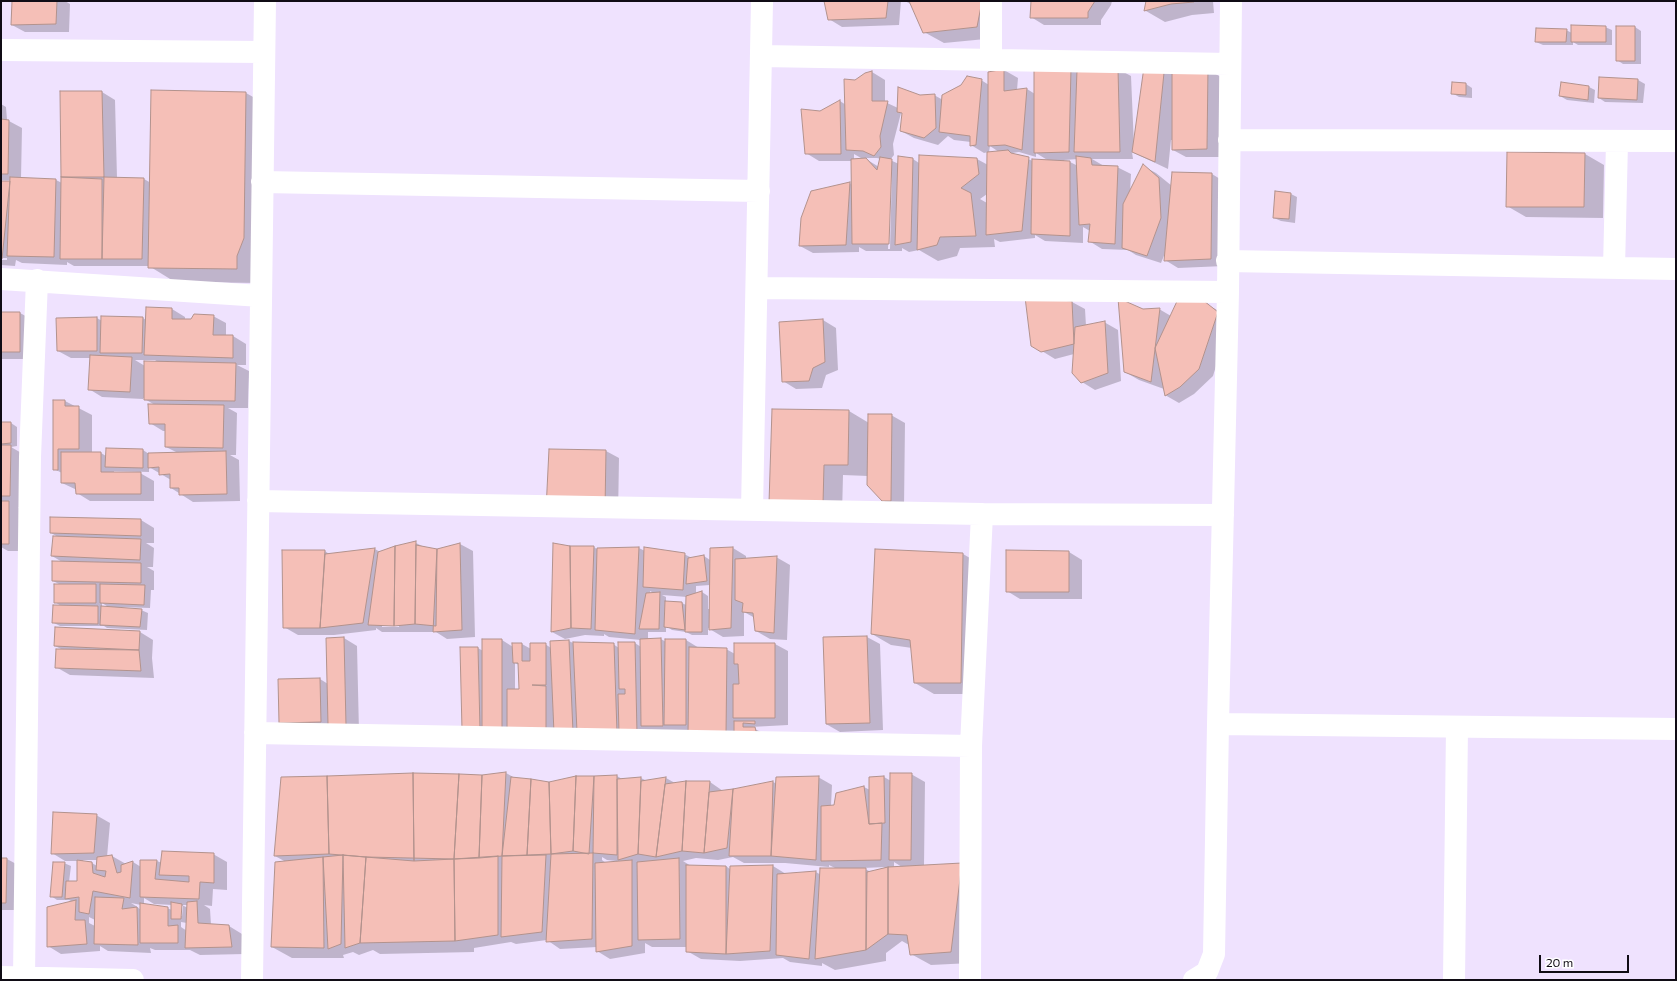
<!DOCTYPE html>
<html>
<head>
<meta charset="utf-8">
<style>
	body { margin:0 }
	#map { position:relative; width:1677px; height:981px; overflow:hidden; background:#efe2fe; font-family:Commissioner,sans-serif }
	canvas { display:block }
	.frame { position:absolute; inset:0; border:2px solid #100c15; pointer-events:none }
	.scale { position:absolute; left:1539px; top:955px; width:90px; height:18px; box-sizing:border-box; border:2px solid #100c15; border-top:0; padding-left:5px; font-size:12px; line-height:14px; white-space:nowrap; color:#100c15; -webkit-text-stroke:3px #fff; paint-order:stroke }
</style>
</head>
<body>
<div id="map">
<canvas width="1677" height="981"></canvas>
<div class="frame"></div>
<div class="scale">20 m</div>
</div>
<script>
const c = document.querySelector('canvas').getContext('2d');
c.lineJoin = 'round';
function fillPath(path, color) {
  c.fillStyle = color;
  c.fill(path, 'evenodd');
}
function poly(rows) {
  const path = new Path2D();
  for (const r of rows) {
    path.moveTo(r[0], r[1]);
    for (let i = 2; i < r.length; i += 2) path.lineTo(r[i], r[i + 1]);
  }
  return path;
}
function stroke(path, color, width, dash) {
  c.strokeStyle = color;
  c.lineWidth = width;
  c.lineCap = dash ? 'butt' : 'round';
  c.setLineDash(dash || []);
  c.stroke(path);
}
fillPath(poly([
	[13,1,65,1,70,4,69,32,25,32,12,25],
	[825,1,901,1,899,25,842,27,829,19],
	[905,1,1002,1,996,38,944,43,924,32,912,5],
	[1032,1,1112,1,1111,5,1101,20,1101,25,1044,25,1031,17],
	[1147,1,1213,1,1214,13,1192,15,1165,22,1146,11],
	[1605,27,1612,30,1612,45,1578,45,1573,42,1573,45,1543,45,1536,42,1566,30,1572,33],
	[1617,27,1635,27,1641,31,1641,64,1623,64,1617,60],
	[1145,68,1207,69,1221,77,1220,157,1186,157,1173,150,1173,140,1171,140,1168,169,1132,152,1133,159,1092,159,1104,166,1117,167,1131,174,1130,193,1143,166,1156,173,1172,186,1212,174,1225,182,1224,266,1178,268,1165,260,1165,253,1161,263,1136,255,1128,250,1102,249,1089,241,1090,231,1083,227,1083,243,1045,241,1035,235,1035,238,1000,242,994,239,995,247,960,248,957,256,938,261,919,250,909,252,902,248,902,251,866,251,859,247,859,252,813,253,800,246,850,183,852,185,852,161,819,161,806,153,820,112,840,101,846,105,855,81,865,74,872,72,885,80,885,102,898,108,920,96,934,95,943,100,981,80,989,85,1004,70,1018,78,1017,90,1027,89,1035,94,1071,70,1078,73,1118,69,1131,76,1134,146],
	[901,113,903,114,901,131,914,138,938,145,948,136,954,140,971,142,971,145,984,153,988,152,988,165,977,159,920,156,919,163,913,159,899,157,899,164,890,160,894,155,893,144],
	[990,146,999,152,989,152],
	[1019,152,1036,157,1036,153,1049,161,1033,161,1012,153],
	[854,154,861,158,877,158,881,159,879,167,866,159,854,160],
	[1078,159,1078,166,1070,162,1064,161,1064,160],
	[892,172,890,249,888,249,891,177],
	[987,194,987,203,980,199],
	[1599,78,1638,80,1645,84,1643,103,1605,102,1599,98],
	[1562,83,1589,87,1595,90,1594,103,1567,100,1560,96],
	[1466,84,1472,88,1472,98,1459,97,1452,93],
	[61,92,102,92,115,100,117,178,144,179,151,183,246,93,271,107,262,283,175,282,149,266,74,266,67,262,67,265,22,263,16,260,15,266,1,265,1,260,7,260,7,258,1,258,1,182,13,182,13,180,1,180,1,104,6,107,7,120,22,128,21,179,56,180,62,183],
	[1585,154,1604,165,1603,218,1526,217,1507,206],
	[1291,194,1297,197,1295,223,1281,221,1274,218],
	[1027,298,1072,302,1085,309,1086,326,1104,322,1118,330,1121,381,1095,390,1082,382,1074,354,1055,359,1032,345],
	[1203,302,1217,310,1230,320,1213,376,1194,394,1179,403,1165,395,1164,389,1139,380,1125,372,1143,310,1159,309,1171,316],
	[172,309,185,317,185,320,213,316,226,323,226,336,233,336,246,344,246,365,237,365,249,371,248,408,228,408,237,413,236,455,230,455,239,460,240,501,193,502,171,488,171,480,149,467,149,472,114,471,114,473,140,473,154,481,154,501,90,501,77,493,77,490,62,483,62,473,54,469,54,401,65,401,92,415,92,453,101,453,106,456,107,449,143,450,149,454,178,453,166,447,166,431,163,431,150,423,155,405,143,398,143,399,102,397,89,389,90,358,71,358,58,351,97,318,102,321,143,318,146,320],
	[135,360,155,360,159,363,145,366],
	[1,313,20,313,33,320,34,359,1,359],
	[823,320,836,328,838,370,826,375,822,388,796,389,783,381],
	[773,410,849,411,869,423,891,415,905,423,904,508,896,508,882,500,868,476,843,475,842,515,790,514],
	[1,423,11,423,17,427,17,446,11,447,30,458,29,507,18,507,22,509,22,551,8,551,1,547],
	[606,451,619,458,618,517,560,517],
	[51,518,141,520,154,528,154,543,146,543,154,548,153,567,147,567,154,571,154,590,151,590,150,608,122,607,122,609,141,610,148,613,147,630,107,628,104,626,60,626,54,623,61,606,55,602,61,585,53,581,64,563,52,556,58,537,51,533],
	[102,603,110,608,102,607],
	[416,543,424,547,437,550,460,544,473,551,475,637,447,639,436,632,382,632,376,628,376,630,334,635,298,635,284,627,325,551,329,554,375,549,380,552],
	[382,625,399,625,399,627,382,627],
	[570,547,594,547,598,550,639,548,645,551,684,554,692,558,704,556,710,560,733,548,746,556,746,559,776,557,790,565,787,640,770,639,756,631,755,618,744,612,744,636,723,637,708,628,708,635,692,635,686,632,672,630,666,626,666,632,648,632,648,639,661,639,666,642,666,640,686,640,699,648,726,649,735,654,775,644,788,651,788,725,751,727,761,732,477,737,478,648,483,651,502,640,513,647,522,644,531,649,545,644,551,648,551,642,569,641,573,643,613,644,619,648,635,643,641,647,641,640,609,637,604,634,604,636,585,635,565,639,552,632],
	[710,585,710,609,708,609,708,596,702,592,696,594,696,586],
	[650,591,656,594,650,594],
	[662,595,687,597,686,605,682,603,666,602,666,597],
	[515,663,519,665,520,690,515,690],
	[1069,552,1082,560,1082,599,1020,599,1007,591],
	[963,554,982,565,981,694,934,694,915,683,912,648,891,645,872,634],
	[56,628,140,632,153,640,152,658,154,678,70,675,56,667,63,650,55,646],
	[867,637,880,644,883,730,840,732,826,724],
	[344,638,357,646,359,732,294,730,279,680,320,679,328,684],
	[506,773,515,778,549,783,576,777,617,776,622,779,641,778,647,781,666,778,675,783,710,782,723,791,773,782,777,784,818,777,832,785,831,806,835,806,864,787,870,790,884,777,891,781,911,774,925,782,924,866,961,864,971,963,931,965,911,954,909,945,902,941,886,953,886,961,835,970,822,963,822,966,790,962,783,958,740,961,701,959,687,951,687,947,652,947,645,943,645,953,610,959,597,951,597,947,560,949,547,940,516,944,511,942,474,948,474,952,380,954,373,950,359,955,353,952,343,955,344,958,292,958,272,947,286,862,275,856,482,776],
	[602,857,607,860,616,861,616,862,606,863,602,860],
	[733,857,744,863,785,863,829,867,829,865,835,868,821,875,816,872,786,874,773,866,731,870,726,866,691,866,683,861,696,858,718,860],
	[894,862,902,867,894,867],
	[886,867,871,872,863,868],
	[96,815,110,823,107,857,112,856,126,864,133,862,141,867,157,861,162,863,213,854,227,862,227,890,213,889,212,906,204,905,210,909,211,925,229,926,242,934,245,954,200,955,190,950,155,950,150,948,151,953,108,951,100,946,100,951,61,954,48,946,73,902,69,900,57,900,51,896,64,863,71,866,69,882,78,882,78,861,65,861,52,853],
	[83,860,97,860,97,866,92,863,83,862],
	[144,898,154,904,172,905,172,910,167,908,144,905],
	[131,903,141,905,141,910,136,906],
	[182,905,188,905,188,908],
	[181,906,183,906,182,916,180,916],
	[89,917,95,920,95,926,89,923],
	[181,922,187,923,187,931,181,927],
	[1,859,7,859,20,866,19,910,1,910]
]), '#0003');
const building = poly([
	[12,1,57,1,56,24,11,25,12,1],
	[824,1,888,1,886,18,828,20,824,1],
	[909,1,982,1,977,27,923,33,909,1],
	[1031,1,1095,1,1088,12,1088,18,1030,18,1031,1],
	[1146,1,1194,1,1194,2,1171,4,1144,11,1146,1],
	[1571,25,1606,26,1606,42,1571,42,1571,25],
	[1616,26,1635,26,1635,61,1616,61,1616,26],
	[1536,28,1567,29,1566,42,1535,42,1536,28],
	[1165,63,1155,162,1132,152,1144,67,1165,63],
	[1034,65,1071,69,1069,152,1034,153,1034,65],
	[1118,68,1120,152,1074,152,1077,70,1118,68],
	[1208,68,1207,149,1172,150,1172,73,1208,68],
	[1004,69,1004,91,1027,88,1022,150,1005,145,988,146,988,72,1004,69],
	[872,71,872,101,888,101,880,136,881,147,874,156,863,151,846,150,844,79,855,80,865,73,872,71],
	[967,76,982,79,976,145,970,146,970,136,939,132,942,95,961,85,967,76],
	[1599,77,1638,79,1637,100,1598,98,1599,77],
	[1452,82,1466,83,1466,95,1451,94,1452,82],
	[1561,82,1589,86,1588,100,1559,96,1561,82],
	[898,87,920,95,935,94,936,128,924,138,900,131,902,113,897,112,898,87],
	[151,90,246,92,244,238,237,256,237,269,148,268,151,90],
	[60,91,102,91,104,177,61,177,60,91],
	[840,100,841,154,805,154,801,109,820,111,840,100],
	[1,119,9,120,8,174,1,174,1,119],
	[1008,150,1011,153,1029,157,1022,231,986,235,987,152,1008,150],
	[1507,152,1585,153,1584,207,1506,207,1507,152],
	[919,155,977,158,979,174,961,188,971,193,976,236,940,237,937,245,917,250,919,155],
	[898,156,913,158,911,242,895,245,898,156],
	[1076,156,1091,158,1092,165,1118,166,1115,244,1088,242,1090,224,1079,225,1076,156],
	[880,157,892,159,889,244,852,244,851,159,866,158,877,170,880,157],
	[1032,159,1070,161,1070,236,1031,234,1032,159],
	[1143,164,1159,178,1161,218,1147,256,1122,248,1123,204,1143,164],
	[1172,172,1212,173,1211,259,1164,261,1172,172],
	[10,177,56,179,54,257,7,256,10,177],
	[61,177,102,179,102,259,60,259,61,177],
	[104,177,144,178,142,259,102,259,104,177],
	[1,181,10,181,2,259,1,259,1,181],
	[850,182,846,245,799,246,801,218,811,191,850,182],
	[1275,191,1291,193,1289,219,1273,218,1275,191],
	[1025,297,1072,301,1074,344,1041,352,1031,346,1025,297],
	[1179,297,1204,301,1218,312,1199,369,1180,387,1165,396,1155,348,1179,297],
	[1118,298,1143,309,1160,308,1151,382,1124,372,1118,298],
	[146,307,172,308,172,319,191,319,194,314,214,315,213,335,233,335,233,358,144,355,146,307],
	[1,312,20,312,20,352,1,352,1,312],
	[101,316,143,317,142,353,100,353,101,316],
	[97,317,97,351,57,351,56,318,97,317],
	[823,319,825,362,813,368,809,381,782,382,779,322,823,319],
	[1105,321,1108,373,1081,383,1072,373,1075,327,1105,321],
	[90,355,132,357,130,392,88,390,90,355],
	[144,361,236,363,235,401,144,400,144,361],
	[53,400,65,400,65,406,79,406,79,449,58,449,58,470,53,470,53,400],
	[148,404,224,405,223,448,165,447,165,424,149,424,148,404],
	[772,409,849,410,848,465,824,465,823,504,769,503,772,409],
	[868,414,892,414,891,501,882,501,867,485,868,414],
	[1,422,11,422,11,443,1,444,1,422],
	[1,445,11,445,10,496,1,496,1,445],
	[106,448,143,449,143,468,105,467,106,448],
	[549,449,606,450,605,510,546,510,549,449],
	[226,451,227,494,179,495,179,488,170,488,170,474,159,475,159,467,148,468,148,453,226,451],
	[61,452,101,452,101,472,141,472,141,494,76,494,75,483,61,483,61,452],
	[1,501,9,501,9,544,1,544,1,501],
	[50,517,141,519,141,536,50,533,50,517],
	[53,536,141,539,140,560,51,556,53,536],
	[416,541,415,624,394,626,395,546,416,541],
	[460,543,462,630,433,632,437,549,460,543],
	[553,543,570,546,571,628,551,632,553,543],
	[416,545,437,549,436,626,415,624,416,545],
	[395,546,394,626,368,625,378,552,395,546],
	[570,546,594,546,591,629,571,628,570,546],
	[639,547,635,634,595,630,597,548,639,547],
	[644,547,685,553,683,590,643,587,644,547],
	[733,547,731,628,709,630,710,548,733,547],
	[375,548,363,623,320,628,325,554,375,548],
	[875,549,963,553,961,683,914,683,910,640,871,634,875,549],
	[282,550,325,550,320,628,283,628,282,550],
	[1006,550,1069,551,1069,592,1006,592,1006,550],
	[704,555,707,581,686,584,688,558,704,555],
	[777,556,774,633,755,631,753,613,742,612,743,603,735,600,735,559,777,556],
	[52,561,141,563,141,583,52,581,52,561],
	[54,584,96,584,96,603,54,603,54,584],
	[100,584,145,585,144,605,100,603,100,584],
	[702,591,702,632,685,632,686,596,702,591],
	[660,592,659,629,639,629,646,593,660,592],
	[665,601,682,602,685,630,664,627,665,601],
	[53,605,98,606,98,624,52,623,53,605],
	[101,606,142,609,140,627,100,625,101,606],
	[55,627,140,631,139,650,54,646,55,627],
	[867,636,870,723,826,724,823,637,867,636],
	[344,637,346,725,328,725,326,638,344,637],
	[661,638,663,726,641,726,640,639,661,638],
	[482,639,502,639,502,729,482,729,482,639],
	[665,639,686,639,686,725,664,725,665,639],
	[569,640,573,732,554,733,550,641,569,640],
	[573,642,614,643,617,732,577,732,573,642],
	[618,642,635,642,637,733,619,733,618,694,625,694,625,689,619,689,618,642],
	[512,643,522,643,522,661,530,661,530,643,546,643,546,685,532,685,546,686,546,730,507,730,507,689,519,689,518,663,513,663,512,643],
	[734,643,775,643,775,718,733,718,733,684,739,684,738,664,734,664,734,643],
	[460,647,478,647,480,729,462,730,460,647],
	[689,647,727,648,726,735,688,734,689,647],
	[56,649,139,650,141,671,55,668,56,649],
	[320,678,321,722,279,723,278,679,320,678],
	[734,721,755,721,755,724,743,723,743,727,755,727,757,735,734,734,734,721],
	[506,772,502,856,479,858,482,775,506,772],
	[413,773,414,861,329,854,327,776,413,773],
	[413,773,459,774,454,859,414,861,413,773],
	[890,773,912,773,911,860,889,860,890,773],
	[459,774,482,775,479,858,454,859,459,774],
	[617,775,617,855,593,853,594,776,617,775],
	[327,776,329,854,274,856,281,777,327,776],
	[576,776,573,851,551,854,549,782,576,776],
	[576,776,594,776,589,854,573,851,576,776],
	[819,776,816,860,771,856,776,777,819,776],
	[884,776,885,823,869,824,869,777,884,776],
	[511,777,531,779,527,855,502,856,511,777],
	[641,777,638,854,618,860,617,779,641,777],
	[666,777,656,857,638,854,641,781,666,777],
	[531,779,549,782,551,854,527,855,531,779],
	[686,781,682,851,656,857,665,784,686,781],
	[686,781,710,781,704,853,682,851,686,781],
	[773,781,771,856,729,856,733,789,773,781],
	[864,786,869,824,882,823,881,860,821,861,821,806,834,805,836,793,864,786],
	[733,789,727,848,704,853,709,792,733,789],
	[53,812,97,814,94,853,51,854,53,812],
	[162,851,214,853,214,883,200,882,199,899,140,897,140,860,157,860,155,879,189,882,189,876,159,875,162,851],
	[593,853,592,939,546,942,551,854,593,853],
	[112,855,117,873,121,872,121,865,133,861,130,898,93,891,89,914,79,912,79,897,65,899,66,881,77,881,77,860,92,862,93,873,105,877,106,871,96,870,97,857,112,855],
	[343,855,366,857,360,943,345,948,343,855],
	[343,855,341,944,328,949,323,857,343,855],
	[546,855,542,932,501,937,502,856,546,855],
	[498,856,498,935,455,941,454,859,498,856],
	[323,857,324,948,271,947,275,862,323,857],
	[366,857,454,859,455,941,360,943,366,857],
	[1,858,7,858,6,903,1,903,1,858],
	[679,858,680,939,638,940,637,862,679,858],
	[632,860,632,946,596,952,595,863,632,860],
	[53,862,65,862,62,897,50,897,53,862],
	[962,863,951,952,910,955,907,935,888,934,888,867,962,863],
	[686,865,726,866,726,954,686,952,686,865],
	[773,865,770,951,726,954,730,866,773,865],
	[888,867,888,934,866,950,867,872,888,867],
	[820,868,866,868,866,950,815,959,820,868],
	[816,871,809,959,776,955,777,874,816,871],
	[95,897,124,898,122,909,137,907,138,945,94,944,95,897],
	[76,900,75,920,85,920,87,944,47,947,47,907,76,900],
	[197,901,198,923,229,925,232,947,185,948,187,902,197,901],
	[171,902,182,904,181,919,171,919,171,902],
	[140,903,168,907,168,926,178,925,178,943,140,943,140,903]
]);
fillPath(building, '#f5bfb7');
stroke(building, '#b2928d', 1);
stroke(poly([
	[1,50,264,52],
	[762,56,1230,64],
	[991,60,991,1],
	[1229,140,1676,141],
	[262,182,759,191],
	[1227,261,1676,269],
	[1614,268,1617,142],
	[1,279,261,296],
	[757,288,1228,292],
	[258,501,982,514,1223,515],
	[752,510,762,1],
	[1218,724,1676,729],
	[255,733,971,746],
	[1,977,133,980],
	[24,978,30,457,37,280],
	[252,980,265,1],
	[970,980,971,746,982,514],
	[1194,980,1207,972,1214,954,1218,724,1228,292,1231,1],
	[1454,980,1457,727]
]), '#fff', 22);
</script>
</body>
</html>
